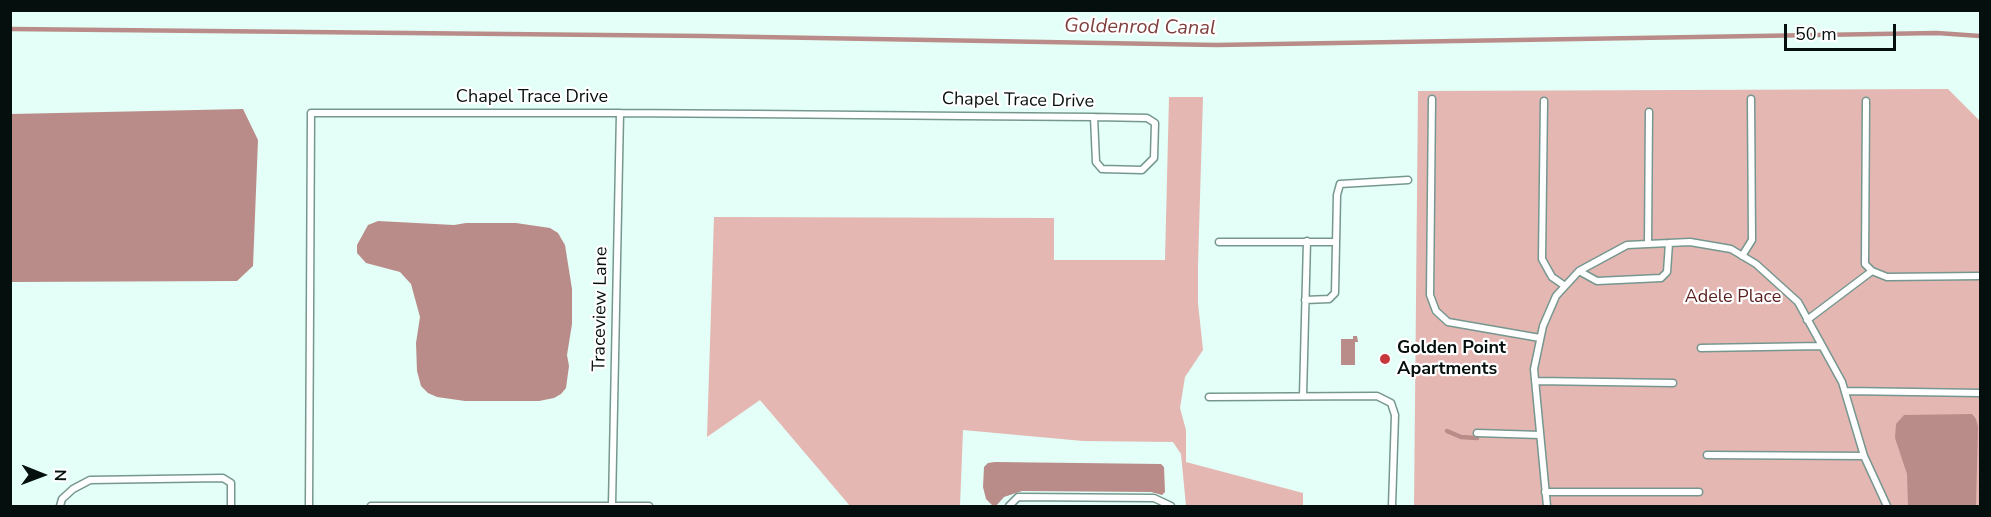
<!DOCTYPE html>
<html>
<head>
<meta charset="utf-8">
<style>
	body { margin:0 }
	#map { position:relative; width:1991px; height:517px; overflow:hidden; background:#e3fff7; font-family:"Nunito Sans",sans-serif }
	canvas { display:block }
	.frame { position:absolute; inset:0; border:12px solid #05100e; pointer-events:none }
	.north { position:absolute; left:12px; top:445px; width:60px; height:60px; -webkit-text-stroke:4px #fff; paint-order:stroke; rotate:91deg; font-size:16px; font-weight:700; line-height:24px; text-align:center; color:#05100e }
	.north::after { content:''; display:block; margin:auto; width:21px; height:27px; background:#05100e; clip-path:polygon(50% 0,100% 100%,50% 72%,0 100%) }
	.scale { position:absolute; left:1784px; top:24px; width:112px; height:27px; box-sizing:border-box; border:3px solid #05100e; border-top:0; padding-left:8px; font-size:18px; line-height:21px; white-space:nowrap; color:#05100e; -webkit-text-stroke:4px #fff; paint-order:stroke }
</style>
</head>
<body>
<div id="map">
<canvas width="1991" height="517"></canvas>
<div class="frame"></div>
<div class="north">N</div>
<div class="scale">50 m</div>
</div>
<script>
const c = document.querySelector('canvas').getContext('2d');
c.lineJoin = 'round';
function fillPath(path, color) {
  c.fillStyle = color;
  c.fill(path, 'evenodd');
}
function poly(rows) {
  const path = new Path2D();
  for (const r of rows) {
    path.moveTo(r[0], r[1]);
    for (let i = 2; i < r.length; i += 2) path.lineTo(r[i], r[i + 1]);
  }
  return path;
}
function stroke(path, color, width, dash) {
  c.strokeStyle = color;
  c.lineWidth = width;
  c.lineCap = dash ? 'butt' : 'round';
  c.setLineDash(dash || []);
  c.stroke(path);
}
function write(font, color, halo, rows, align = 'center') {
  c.font = font + ' "Nunito Sans",sans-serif';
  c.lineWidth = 4.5;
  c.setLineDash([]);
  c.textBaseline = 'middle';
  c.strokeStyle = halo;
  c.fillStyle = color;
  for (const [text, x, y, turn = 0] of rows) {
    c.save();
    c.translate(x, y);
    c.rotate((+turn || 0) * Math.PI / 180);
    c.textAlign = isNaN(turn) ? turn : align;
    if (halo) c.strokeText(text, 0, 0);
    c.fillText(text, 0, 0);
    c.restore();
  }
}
fillPath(poly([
	[1948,89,1980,121,1980,506,1414,506,1418,91],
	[1169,97,1203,97,1198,264,1198,303,1203,350,1185,377,1180,408,1186,430,1186,462,1303,493,1303,506,1186,506,1181,454,1173,442,1083,441,963,430,960,506,850,506,760,400,707,437,714,217,1054,218,1054,260,1165,260]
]), '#e4b7b3');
fillPath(poly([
	[243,109,258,140,253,266,237,281,11,282,11,114],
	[378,221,454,225,466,223,516,223,550,228,558,233,565,245,572,289,572,324,567,355,569,366,566,388,561,394,554,398,539,401,465,401,437,397,428,393,421,386,417,371,416,343,420,317,411,284,400,272,366,263,357,253,357,245,368,225],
	[1353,336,1357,336,1358,342,1355,342,1355,365,1341,365,1341,339,1353,339],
	[1972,414,1976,419,1978,427,1976,506,1908,506,1907,474,1895,438,1896,424,1904,415],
	[995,462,1161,464,1164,467,1165,492,1162,495,1151,492,1022,491,1004,497,996,506,993,506,986,499,983,487,984,467,988,463]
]), '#ba8c89');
stroke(poly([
	[10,29,703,36,1216,45,1937,33,1980,36],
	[1447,431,1461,437,1477,438]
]), '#ba8c89', 4.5);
const service = poly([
	[1432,99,1430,295,1436,311,1448,322,1540,338],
	[1544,101,1542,259,1552,277,1565,286],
	[1866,101,1865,264,1872,271,1887,277,1980,276],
	[1219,242,1335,242],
	[1648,244,1649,112],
	[1742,256,1752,240,1751,99],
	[1579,271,1597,281,1661,278,1667,272,1669,243],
	[1305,300,1329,299,1335,293,1337,195,1340,184,1408,180],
	[1807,320,1872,271],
	[1701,348,1822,346],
	[1535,381,1673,383],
	[1845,391,1980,393],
	[1303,396,1307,241],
	[1209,397,1377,396,1391,403,1395,415,1392,506],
	[1477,433,1540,435],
	[1707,455,1864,456],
	[1545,492,1699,492],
	[612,505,620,113],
	[60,506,62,499,73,489,90,480,223,478,231,483,231,506],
	[309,506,311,113,620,113,756,114,962,116,1094,117,1147,118,1155,123,1154,158,1142,170,1102,169,1096,162,1094,117],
	[371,506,649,506],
	[1009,506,1018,497,1154,498,1171,506],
	[1547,506,1534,369,1543,326,1556,296,1579,271,1627,245,1690,242,1731,249,1756,264,1798,302,1842,382,1864,456,1887,506]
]);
stroke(service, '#76978f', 9);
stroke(service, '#fff', 6);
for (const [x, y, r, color] of [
	[1385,359,6,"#c7383c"]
]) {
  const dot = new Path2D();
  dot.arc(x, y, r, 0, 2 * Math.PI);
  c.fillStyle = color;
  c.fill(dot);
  stroke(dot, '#fff', 2);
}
write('18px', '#05100e', '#fff', [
	["Chapel Trace Drive",532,98],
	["Chapel Trace Drive",1018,101,1],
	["Traceview Lane",601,309,-89]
]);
write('18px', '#591f1e', '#fff', [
	["Adele Place",1733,298]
]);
write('bold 18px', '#05100e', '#fff', [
	["Golden Point",1397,349],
	["Apartments",1397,370]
], 'left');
write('italic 20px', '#7e3f3d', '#fff', [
	["Goldenrod Canal",1140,28,1]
]);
</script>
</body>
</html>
